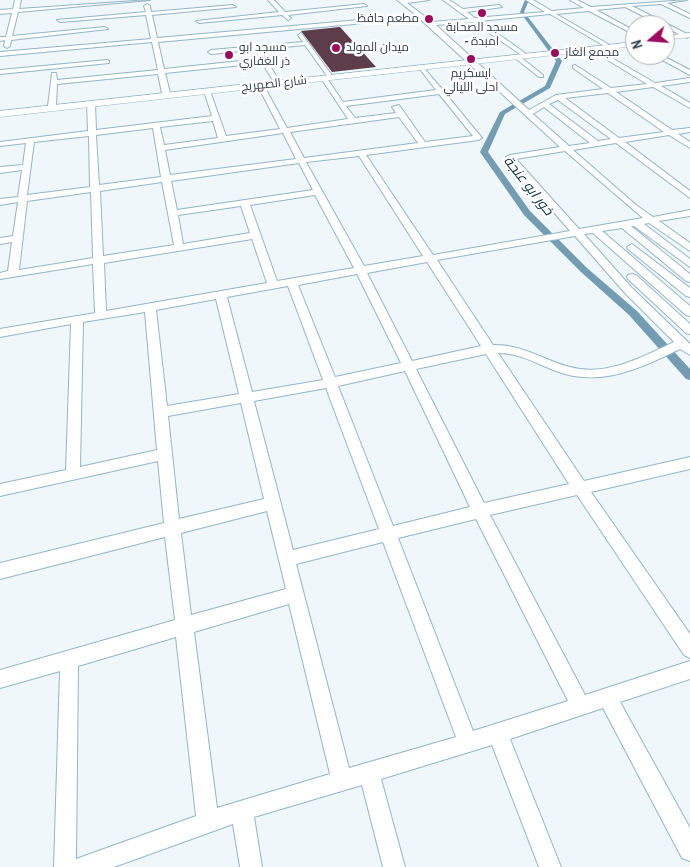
<!DOCTYPE html>
<meta charset="utf-8">
<style>
body{margin:0}
#map{position:relative;width:690px;height:867px;overflow:hidden;background:#f0f7fb;font-family:"Archivo Narrow",sans-serif}
canvas{display:block}
.north{position:absolute;left:625px;top:15px;width:50px;height:50px;box-sizing:border-box;background:#fff;border:1px solid #abb0b3;border-radius:50%;rotate:252deg;font-size:14px;font-weight:700;line-height:20px;text-align:center;color:#2c3a42}
.north::after{content:'';display:block;margin:auto;width:18px;height:22px;background:#9a0d5e;clip-path:polygon(50% 0,100% 100%,50% 72%,0 100%)}
</style>
<div id="map">
<canvas width="690" height="867"></canvas>
<div class="north">N</div>
</div>
<script>
const g = document.querySelector('canvas').getContext('2d');
g.lineJoin = 'round';
function paint(path, color) { g.fillStyle = color; g.fill(path, 'evenodd'); }
function stroke(path, color, width, dash) { g.strokeStyle = color; g.lineWidth = width; g.lineCap = dash ? 'butt' : 'round'; g.setLineDash(dash || []); g.stroke(path); }
function drawText(font, color, halo, rows, align = 'center') {
  g.font = font + ' "Archivo Narrow",Cairo,sans-serif'; g.lineWidth = 5; g.setLineDash([]); g.textBaseline = 'middle'; g.strokeStyle = halo; g.fillStyle = color; for (const [text, x, y, turn = 0] of rows) {
    g.save(); g.translate(x, y); g.rotate((+turn || 0) * Math.PI / 180); g.textAlign = isNaN(turn) ? turn : align; if (halo) g.strokeText(text, 0, 0); g.fillText(text, 0, 0); g.restore();
  }
}
paint(new Path2D(`
 M525 0H529L524 12 562 61 550 88 505 114 488 152 530 211 587 268 637 311 690 369V380L686 379 629 315 581 272 524 215 480 152 500 112 545 86 556 61 520 12Z`), '#749db3');
paint(new Path2D(`
 M340 27 376 67 332 72 301 31Z`), '#5c3d49');
const minor = new Path2D(`
 M15 0H21L19 9 150 0 18 12 12 36 105 27 108 29 11 40 10 46 7 48 4 46 5 40 0 41V37H6L12 13 0 14V10L13 9Z
 M268 0H274L285 12 364 4 367 6 288 15 291 18 288 20 282 15 199 23 196 21 279 12Z
 M397 0H429L407 3 432 22 469 19 443 0H449L463 9 499 5 502 7 467 12 475 18 545 12 526 0H533L552 11 584 8 570 0H577L591 7 687 0 667 3 690 14V18L661 4 632 6 689 35 687 38 665 27V25H661L625 7 596 10 635 31V35L589 11 556 14 608 44 606 47 550 14 480 21 525 53V55L523 56 473 22 436 25 529 110 556 95 603 89 573 68V66L575 65 611 88 647 84 591 50 593 47 655 83 690 78V82L661 86 690 103V108L653 87 616 92 672 130 690 128V132L678 134 690 142V148L669 135 625 142 690 191V198L616 143 573 150 636 205 653 217 690 210V216L659 221 690 243V251L649 223 644 224 690 259V267L634 226H631L690 274V282L686 281 622 228 602 231 690 306V316L686 315 593 233 584 234 632 288 690 344V355L680 349C641 368 600 388 556 371 537 364 520 353 498 353L584 481 690 457V469L591 492 690 634V658L684 655 577 495 490 515 585 695 690 661V679L620 702 690 828V861L682 858 603 708 510 739 561 867H539L492 745 381 779 405 867H383L362 785 254 817 262 867H240L233 824 114 867H54L60 671 0 688V670L175 620 165 537 0 579V563L164 523 158 461 0 496V484L66 470 71 324 0 337V329L95 313 93 264 0 279V273L8 271 12 242 0 244V238L13 236 18 202 0 205V199L18 197 22 170 0 173V167L23 165 26 143 0 146V142L88 131 87 104 91 102 95 104 96 130 212 116 204 91 207 89 210 91 226 136 280 129 258 86 261 84 264 86 287 128 348 119 321 78 322 77H326L343 102 436 90 419 68 422 66 442 89 445 90V93L482 138 478 140 366 155 433 255 570 231 506 157 510 155 560 147 419 18 158 42 164 69 260 59 257 54 260 52 263 54 279 81 274 82 262 63 165 73 170 93 166 95 162 93 158 74 57 84 56 106 52 108 48 106 52 73H56L57 80 158 70 152 42 0 56V52L151 39 146 15 60 22 57 20 146 12 144 6 147 4 150 6 151 12 233 5 236 7 152 15 157 38 416 15ZM608 93 664 132 619 138 565 98ZM439 94 473 136 425 142 399 105 392 107 396 113 355 118 346 106ZM558 100 611 139 598 141 549 104ZM544 107 590 143 569 146 533 114ZM399 117 418 143 304 158 290 132ZM213 121 218 138 164 145 160 127ZM153 128 161 177 99 185 96 135ZM283 133 296 159 170 175 165 150ZM89 136 90 187 27 195 34 142ZM565 151 643 218 579 229 516 159ZM359 156 423 256 364 266 306 162ZM299 163 313 190 177 210 171 181ZM162 182 174 245 103 256 100 191ZM91 192 93 258 19 270 27 201ZM315 195 354 268 277 281 250 205ZM241 206 250 233 183 244 178 215ZM575 236 624 292 674 342C642 357 606 377 570 367 543 360 522 344 493 345L437 260ZM252 239 267 283 106 311 104 263ZM427 262 481 346 412 361 367 273ZM357 274 401 363 335 377 298 285ZM288 286 323 380 252 392 227 297ZM216 299 239 394 167 406 156 310ZM145 312 157 450 80 467 83 322ZM486 354 569 484 484 503 416 369ZM405 371 470 507 393 526 338 386ZM326 388 379 529 293 550 254 401ZM241 403 264 499 179 519 168 416ZM267 511 286 589 191 615 181 533ZM476 519 568 701 473 731 398 538ZM383 542 456 737 349 768 296 564ZM289 604 330 774 217 808 194 632ZM176 637 196 816 76 859 78 666Z
 M301 33 331 74V76H327L305 45 211 54 208 52 211 50 303 42 298 35Z
 M653 55H661L690 70V75Z
 M515 56H519L543 75V77H539L515 58Z
 M107 60 109 61V63L0 74V70Z
 M632 244 690 288V297L686 296 628 249 627 247Z
 M632 274 636 275 690 324V334L686 333 628 279 627 277 628 275Z`);
const major = new Path2D(`
 M690 33V37L665 40V36Z
 M635 42V46L0 117V111Z`);
stroke(minor, '#92b5c7', 2);
stroke(major, '#92b5c7', 1);
paint(minor, '#fff');
paint(major, '#fff');
for (const [x, y, r, color] of [
 [482,13,5,"#9a0d5e"],
 [429,19,5,"#9a0d5e"],
 [336,48,5,"#9a0d5e"],
 [555,53,5,"#9a0d5e"],
 [229,55,5,"#9a0d5e"],
 [471,59,5,"#9a0d5e"]
]) { const dot = new Path2D(); dot.arc(x, y, r, 0, 2 * Math.PI); g.fillStyle = color; g.fill(dot); stroke(dot, '#fff', 2); }
drawText('12px', '#2c3a42', '#fff', [
 ["مطعم حافظ",419,19,"right"],
 ["مسجد الصحابة",482,28,"center"],
 ["- امبدة",482,42,"center"],
 ["مسجد ابو",239,48],
 ["ذر الغفاري",239,62],
 ["ميدان المولد",346,48],
 ["مجمع الغاز",565,53],
 ["ايسكريم",471,74,"center"],
 ["احلى الليالي",471,88,"center"]
], 'left');
drawText('12px', '#2c3a42', '#fff', [
 ["شارع الصهريج",274,84,-6]
]);
drawText('italic 14px', '#0b3142', '#fff', [
 ["خور ابو عنجة",528,186,52]
]);
</script>
